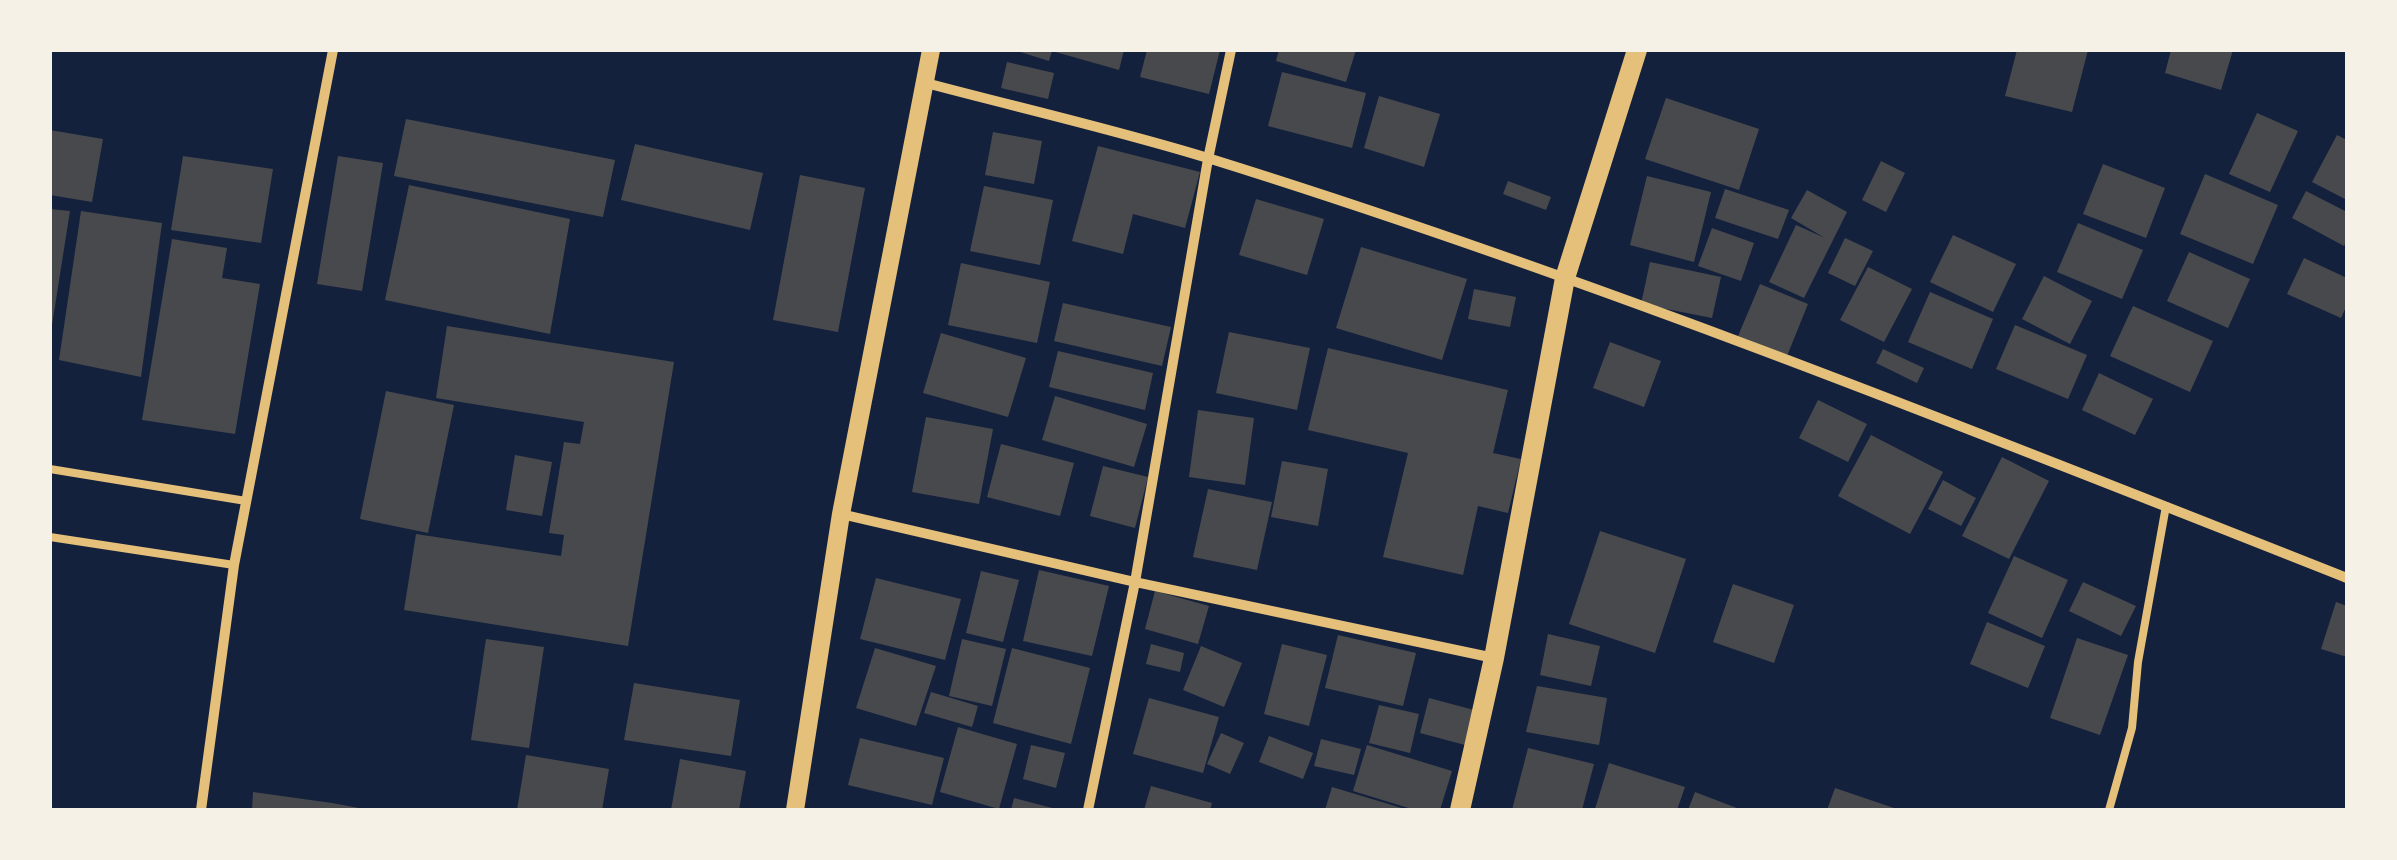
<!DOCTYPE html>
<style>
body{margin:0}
#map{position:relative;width:2397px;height:860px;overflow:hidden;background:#14213d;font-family:Commissioner,sans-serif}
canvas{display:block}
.frame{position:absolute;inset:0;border:52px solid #f6f1e7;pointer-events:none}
</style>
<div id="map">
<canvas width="2397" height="860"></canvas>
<div class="frame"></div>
</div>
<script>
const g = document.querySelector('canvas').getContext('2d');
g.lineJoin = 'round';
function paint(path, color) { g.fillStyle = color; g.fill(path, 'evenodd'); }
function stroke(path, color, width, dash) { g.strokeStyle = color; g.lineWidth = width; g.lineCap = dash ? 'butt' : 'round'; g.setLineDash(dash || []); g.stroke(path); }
paint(new Path2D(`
 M1014 50H1124L1119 70 1052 51 1049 61Z
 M1147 50H1220L1209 94 1140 77Z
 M1279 50H1356L1346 82 1276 61Z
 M2017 50H2088L2072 112 2005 96Z
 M2171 50H2233L2221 90 2165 73Z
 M1007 62 1054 73 1048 99 1001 88Z
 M1282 72 1366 93 1352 148 1268 126Z
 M1379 96 1440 114 1424 167 1364 148Z
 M1666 98 1759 129 1739 190 1645 159Z
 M2257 113 2298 131 2270 192 2229 174Z
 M406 119 615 160 603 217 394 176Z
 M50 130 103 139 92 202 50 195Z
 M993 132 1042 141 1034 184 985 175Z
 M2337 135 2347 140V200L2312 182Z
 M635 144 763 173 750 230 621 200Z
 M1098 146 1200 172 1185 228 1133 214 1123 254 1072 241Z
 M183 156 273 169 261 243 171 230Z
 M338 156 383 163 362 291 317 284Z
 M1881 161 1905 173 1886 212 1862 200Z
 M2103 164 2165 188 2146 238 2083 214Z
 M2205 174 2278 205 2253 264 2180 234Z
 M800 175 865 188 838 332 773 320Z
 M1647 176 1711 192 1694 262 1630 245Z
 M1508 181 1551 197 1546 210 1503 194Z
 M409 185 570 219 550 334 385 300Z
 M984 186 1053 200 1040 265 970 251Z
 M1725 189 1789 210 1778 239 1715 218Z
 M1807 190 1847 212 1804 298 1769 282 1796 225 1825 238 1791 218Z
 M2306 191 2347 212V240L2344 246 2292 218Z
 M1256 199 1324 219 1307 275 1239 255Z
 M50 209 70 211 52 325H50Z
 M81 211 162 223 141 377 59 360Z
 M2078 223 2143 250 2122 299 2057 272Z
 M1712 228 1754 243 1741 281 1698 266Z
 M1953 235 2016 264 1993 312 1930 282Z
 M1845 238 1873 251 1855 286 1828 273Z
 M172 239 227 248 222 278 260 284 235 434 142 420Z
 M1361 247 1467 279 1442 360 1336 328Z
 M2189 252 2250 279 2228 328 2167 301Z
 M2304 258 2347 278V305L2341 318 2287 294Z
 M1650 262 1721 277 1712 318 1641 304Z
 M961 263 1050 282 1037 343 948 325Z
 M1868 267 1912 289 1884 342 1840 320Z
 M2044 276 2092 301 2070 344 2022 319Z
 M1760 284 1808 304 1787 356 1738 336Z
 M1474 289 1516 297 1510 327 1468 319Z
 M1930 292 1993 319 1972 369 1908 342Z
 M1063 303 1171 327 1162 366 1054 341Z
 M2133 306 2213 341 2190 392 2110 356Z
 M2015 325 2087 355 2068 399 1996 369Z
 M447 326 674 362 628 646 404 610 416 534 561 556 564 535 549 533 564 442 580 444 584 422 436 398Z
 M1229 332 1310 348 1297 410 1216 393Z
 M941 333 1026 358 1008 417 923 393Z
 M1610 342 1661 361 1644 407 1593 388Z
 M1328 348 1508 390 1493 453 1521 459 1508 513 1478 506 1463 575 1383 557 1408 453 1308 430Z
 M1883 349 1924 368 1917 383 1876 363Z
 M1058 351 1153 373 1145 410 1049 387Z
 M2099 373 2153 399 2135 435 2082 410Z
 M386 391 454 405 428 533 360 519Z
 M1055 396 1147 424 1134 467 1042 440Z
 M1818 400 1867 424 1848 462 1799 438Z
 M1198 410 1254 418 1245 485 1189 477Z
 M926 417 993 429 979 504 912 492Z
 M1871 435 1943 472 1910 534 1838 496Z
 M1001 444 1074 463 1060 516 987 497Z
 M515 455 552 462 542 516 506 510Z
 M2002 457 2049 481 2009 559 1962 536Z
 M1282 461 1328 469 1318 526 1271 517Z
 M1103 466 1148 477 1135 528 1090 516Z
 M1943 480 1976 498 1961 526 1928 509Z
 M1208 489 1272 502 1257 570 1193 557Z
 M1600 531 1686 559 1655 653 1569 624Z
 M2014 556 2068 580 2042 638 1988 613Z
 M1039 570 1109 586 1092 656 1023 641Z
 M981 571 1019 580 1003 642 966 633Z
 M876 578 961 599 945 660 860 639Z
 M2083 582 2136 606 2121 636 2069 611Z
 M1733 584 1794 605 1774 663 1713 642Z
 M1155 591 1209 606 1198 644 1145 629Z
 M2336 602 2347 606V657L2321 649Z
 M1987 622 2045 646 2028 688 1970 664Z
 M1548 634 1600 646 1591 686 1540 675Z
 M1338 635 1416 653 1403 706 1325 688Z
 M2077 638 2128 655 2100 735 2050 718Z
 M486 639 544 647 529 748 471 740Z
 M962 639 1006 649 992 706 949 696Z
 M1151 644 1184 653 1180 672 1146 664Z
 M1282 644 1327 655 1309 726 1264 714Z
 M1201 646 1242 663 1224 707 1183 690Z
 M875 648 936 666 916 726 856 708Z
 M1012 648 1090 668 1071 744 993 723Z
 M634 683 740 700 731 756 624 740Z
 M1537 686 1607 698 1599 745 1526 732Z
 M931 692 978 706 972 727 924 713Z
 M1149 698 1219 717 1203 773 1133 754Z
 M1429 698 1474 710 1465 745 1420 733Z
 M1379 705 1419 714 1410 753 1369 743Z
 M958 727 1017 744 999 809 940 792Z
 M1221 733 1244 743 1230 774 1207 764Z
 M1269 736 1313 753 1303 779 1259 762Z
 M860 738 944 758 932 805 848 785Z
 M1321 739 1361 749 1354 775 1314 766Z
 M1031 745 1065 753 1056 788 1023 779Z
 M1367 745 1452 771 1440 810H1415L1353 791Z
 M1528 748 1594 764 1582 810H1512Z
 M526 755 609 769 602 810H517Z
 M680 759 746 771 739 810H671Z
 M1609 763 1685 787 1677 810 1595 809Z
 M1151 786 1212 803 1210 810H1144Z
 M1332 787 1405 809V810H1325Z
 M1835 788 1897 809V810H1827Z
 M253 792 332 803 359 808V810H252Z
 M1695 792 1742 810H1688Z
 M1014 798 1056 809V810H1011Z`), '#48494c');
stroke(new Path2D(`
 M50 469 246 501
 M50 537 234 565
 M2109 810 2132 728 2138 662 2166 506`), '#e5c07b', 8);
stroke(new Path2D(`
 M926 83C1020 108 1117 130 1211 159 1596 279 1972 430 2347 578
 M841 514 1135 582 1494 658
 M201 810 234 565 333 50
 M1088 810 1135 582 1208 159 1231 50`), '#e5c07b', 10);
stroke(new Path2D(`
 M795 810 841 514 931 50`), '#e5c07b', 18);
stroke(new Path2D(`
 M1460 810 1494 658 1565 278 1637 50`), '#e5c07b', 20);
</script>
